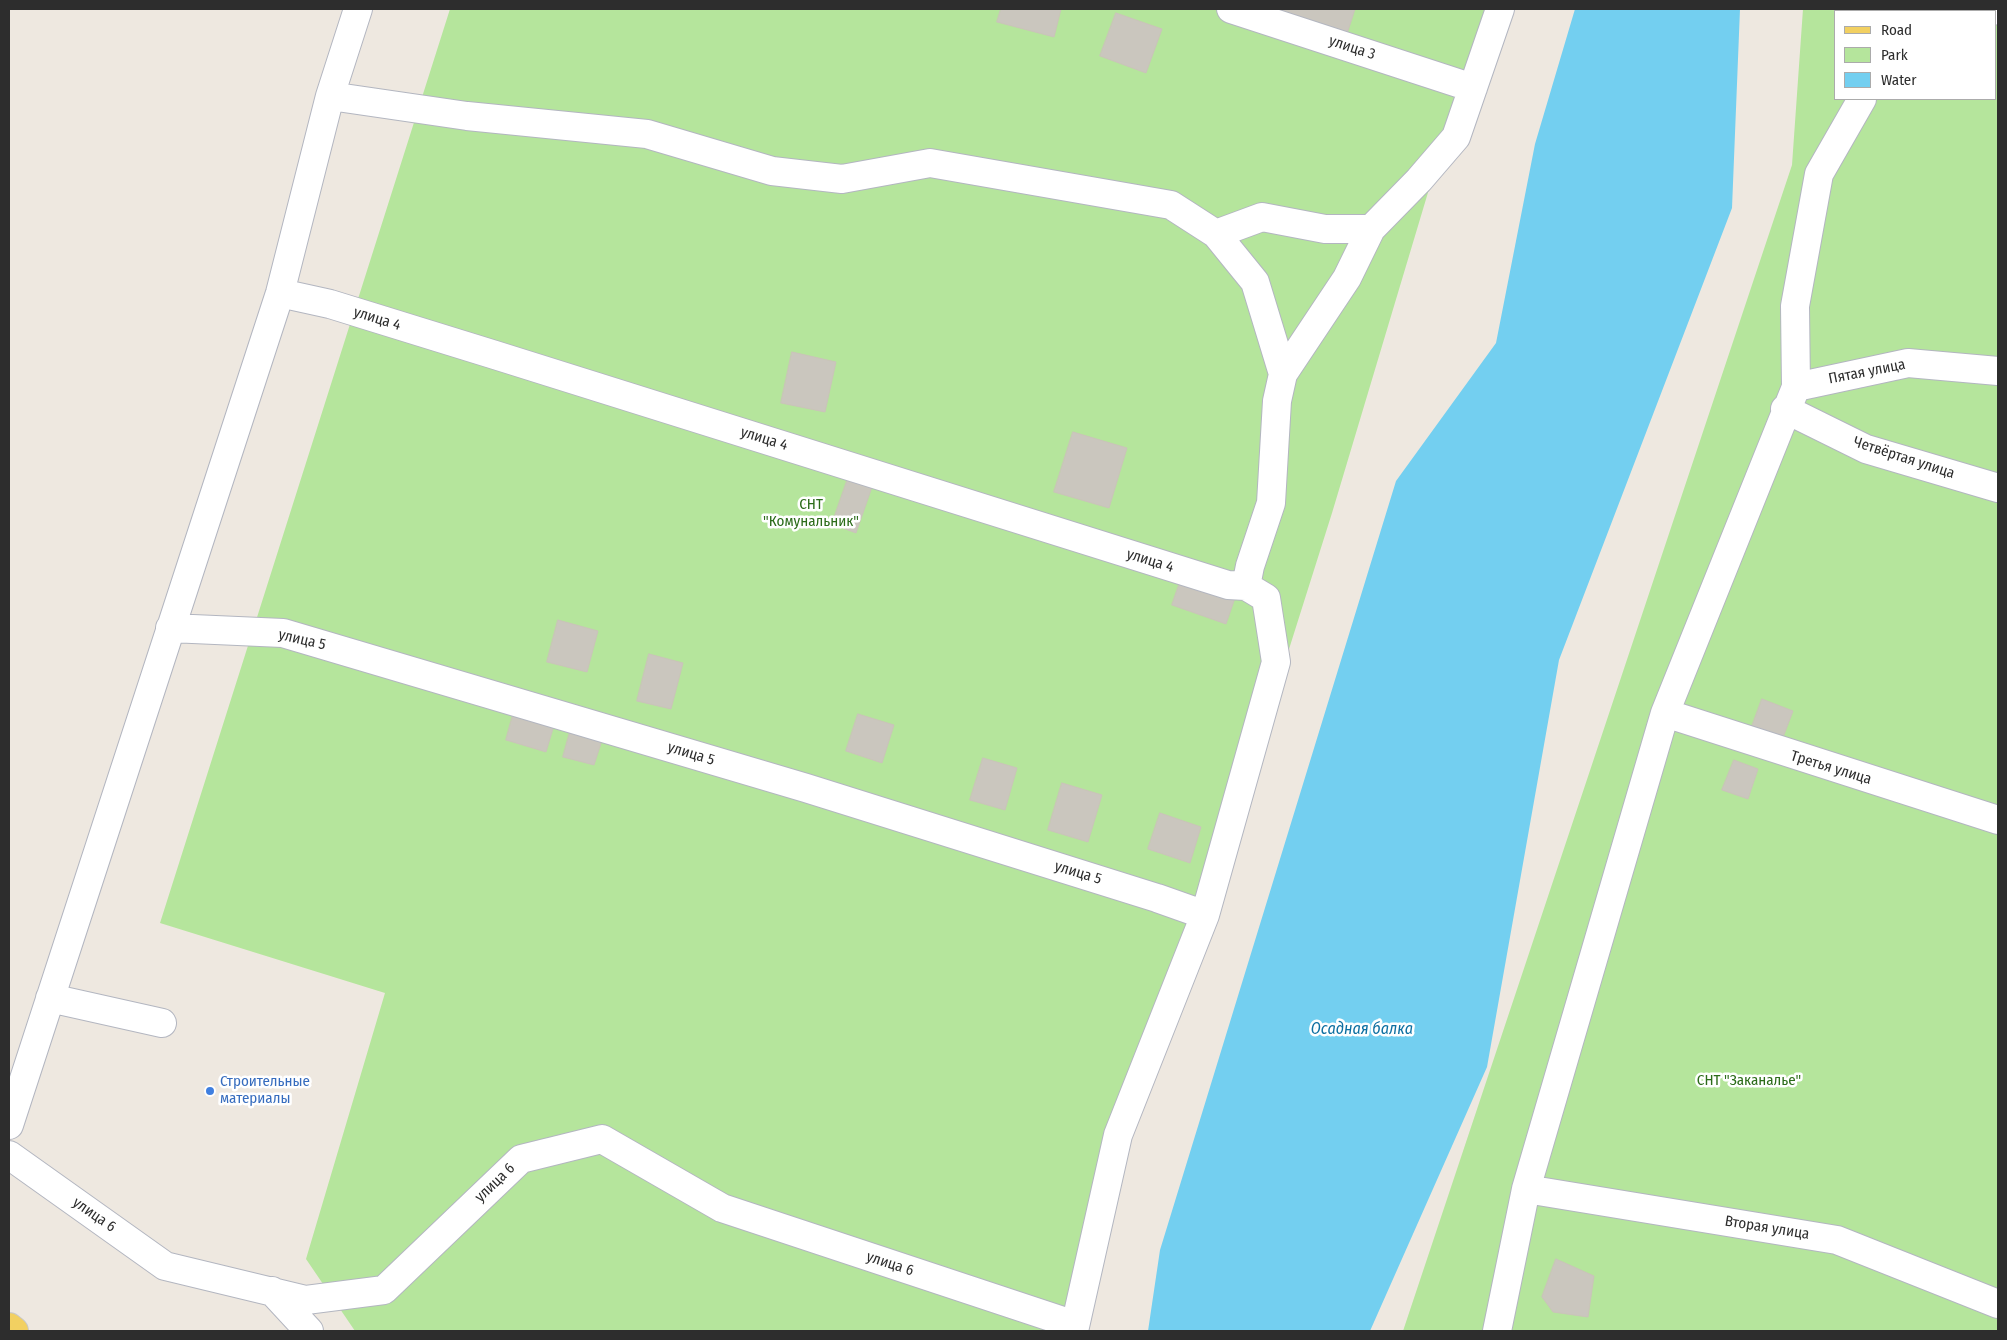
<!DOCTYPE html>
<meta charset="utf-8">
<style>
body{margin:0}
#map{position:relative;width:2007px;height:1340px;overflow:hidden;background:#eee8e0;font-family:"Fira Sans Condensed",sans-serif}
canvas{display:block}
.frame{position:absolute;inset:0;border:10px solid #2d2d2d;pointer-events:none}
.legend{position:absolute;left:1834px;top:10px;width:162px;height:90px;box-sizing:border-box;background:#fff;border:1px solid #ababab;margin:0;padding:6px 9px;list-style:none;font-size:15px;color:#2d2d2d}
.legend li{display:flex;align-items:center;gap:10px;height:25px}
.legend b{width:25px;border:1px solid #ababab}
</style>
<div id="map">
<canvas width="2007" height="1340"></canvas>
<div class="frame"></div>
<ul class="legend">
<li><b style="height:6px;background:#f2d061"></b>Road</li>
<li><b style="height:14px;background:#b5e59c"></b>Park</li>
<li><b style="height:14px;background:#73cff0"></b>Water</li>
</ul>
</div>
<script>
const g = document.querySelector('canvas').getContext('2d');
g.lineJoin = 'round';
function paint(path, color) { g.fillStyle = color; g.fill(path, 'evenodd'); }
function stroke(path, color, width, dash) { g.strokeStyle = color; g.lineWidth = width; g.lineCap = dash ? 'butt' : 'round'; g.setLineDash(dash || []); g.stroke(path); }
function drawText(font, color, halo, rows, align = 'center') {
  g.font = font + ' "Fira Sans Condensed",sans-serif'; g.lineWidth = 5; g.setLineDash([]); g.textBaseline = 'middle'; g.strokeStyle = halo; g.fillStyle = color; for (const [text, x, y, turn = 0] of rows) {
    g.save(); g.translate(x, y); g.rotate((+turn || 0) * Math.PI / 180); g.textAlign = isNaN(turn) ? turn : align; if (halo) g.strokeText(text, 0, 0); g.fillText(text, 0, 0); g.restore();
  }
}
paint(new Path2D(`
 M450 9H1485L1459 89 1332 513 1205 915 1060 1331H355L306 1259 385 993 160 923Z
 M1803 9H1998V1331H1403L1792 165ZM1836 11H1996V99H1836Z`), '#b5e59c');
paint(new Path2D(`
 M1575 9H1740L1732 208 1559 660 1487 1067 1370 1331H1148L1160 1250 1396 481 1496 343 1535 144Z`), '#73cff0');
const building = new Path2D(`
 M1001 9H1061L1054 37 997 22Z
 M1278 9H1355L1346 37 1276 14Z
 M1116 13 1162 29 1146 73 1100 56Z
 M792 352 836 362 825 412 781 403Z
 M1073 432 1127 448 1109 508 1054 492Z
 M848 478 872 487 856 533 832 524Z
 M1181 579 1235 598 1226 624 1172 605Z
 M558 620 598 631 587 672 547 662Z
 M649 654 683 663 671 709 637 701Z
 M1762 699 1793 711 1782 740 1751 729Z
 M514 711 555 722 546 752 506 740Z
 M858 714 894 725 882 763 846 751Z
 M571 728 603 737 594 765 563 757Z
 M983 758 1017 768 1005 810 970 800Z
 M1734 760 1758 769 1748 799 1722 790Z
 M1062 783 1102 795 1088 842 1048 830Z
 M1160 813 1201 827 1190 863 1148 849Z
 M1556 1259 1594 1276 1588 1317 1553 1312 1542 1297Z`);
paint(building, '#cac6be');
stroke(building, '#cac4b9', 1);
const minor = new Path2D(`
 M1231 9 1473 88
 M1992 11 1998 10
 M330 96 467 116 647 134 772 171 842 179 930 163 1171 205 1216 234
 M280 293 330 304 495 355 1228 585 1246 586
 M1283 374 1255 282 1216 234 1262 217 1325 229H1371
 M1796 387 1908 363 1998 371
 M1785 409 1866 449 1998 488
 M170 628 283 633 806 788 1157 898 1205 915
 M1665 713 1998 820
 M50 998 162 1023
 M9 1125 280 293 330 96 358 9
 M9 1155 165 1266 306 1300 384 1290 521 1159 602 1139 722 1208 1075 1325
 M1526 1189 1837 1240 1998 1304
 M272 1291 309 1331
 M1074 1331 1118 1135 1205 915 1276 662 1266 598 1246 586 1250 566 1271 503 1277 401 1283 374 1347 278 1371 229 1419 180 1456 137 1500 9
 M1497 1331 1526 1189 1665 713 1796 387 1795 306 1819 174 1862 99`);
const major = new Path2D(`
 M9 1327 14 1331`);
stroke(minor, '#b3b6c0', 30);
stroke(major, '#c8c8c8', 30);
stroke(minor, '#fff', 28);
stroke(major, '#f2d061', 28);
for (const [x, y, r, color] of [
 [210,1091,5,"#3f7fe0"]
]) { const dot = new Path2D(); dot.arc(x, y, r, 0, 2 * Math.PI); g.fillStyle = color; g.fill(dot); stroke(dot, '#fff', 2); }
drawText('15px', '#2d2d2d', '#fff', [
 ["улица 3",1352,48,18],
 ["улица 4",377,319,17],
 ["Пятая улица",1867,372,-11],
 ["улица 4",764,439,17],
 ["Четвёртая улица",1904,458,18],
 ["улица 4",1150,561,17],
 ["улица 5",302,640,13],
 ["улица 5",691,754,17],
 ["Третья улица",1831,768,17],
 ["улица 5",1078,873,17],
 ["улица 6",495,1183,-44],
 ["улица 6",94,1215,35],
 ["Вторая улица",1767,1228,9],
 ["улица 6",890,1264,18]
]);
drawText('15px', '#2c6c1a', '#fff', [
 ["СНТ",811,505],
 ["\"Комунальник\"",811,522],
 ["СНТ \"Заканалье\"",1749,1081]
]);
drawText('15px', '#366cbe', '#fff', [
 ["Строительные",220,1082],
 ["материалы",220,1099]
], 'left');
drawText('italic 16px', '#0d6fa1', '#fff', [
 ["Осадная балка",1362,1030]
]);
</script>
